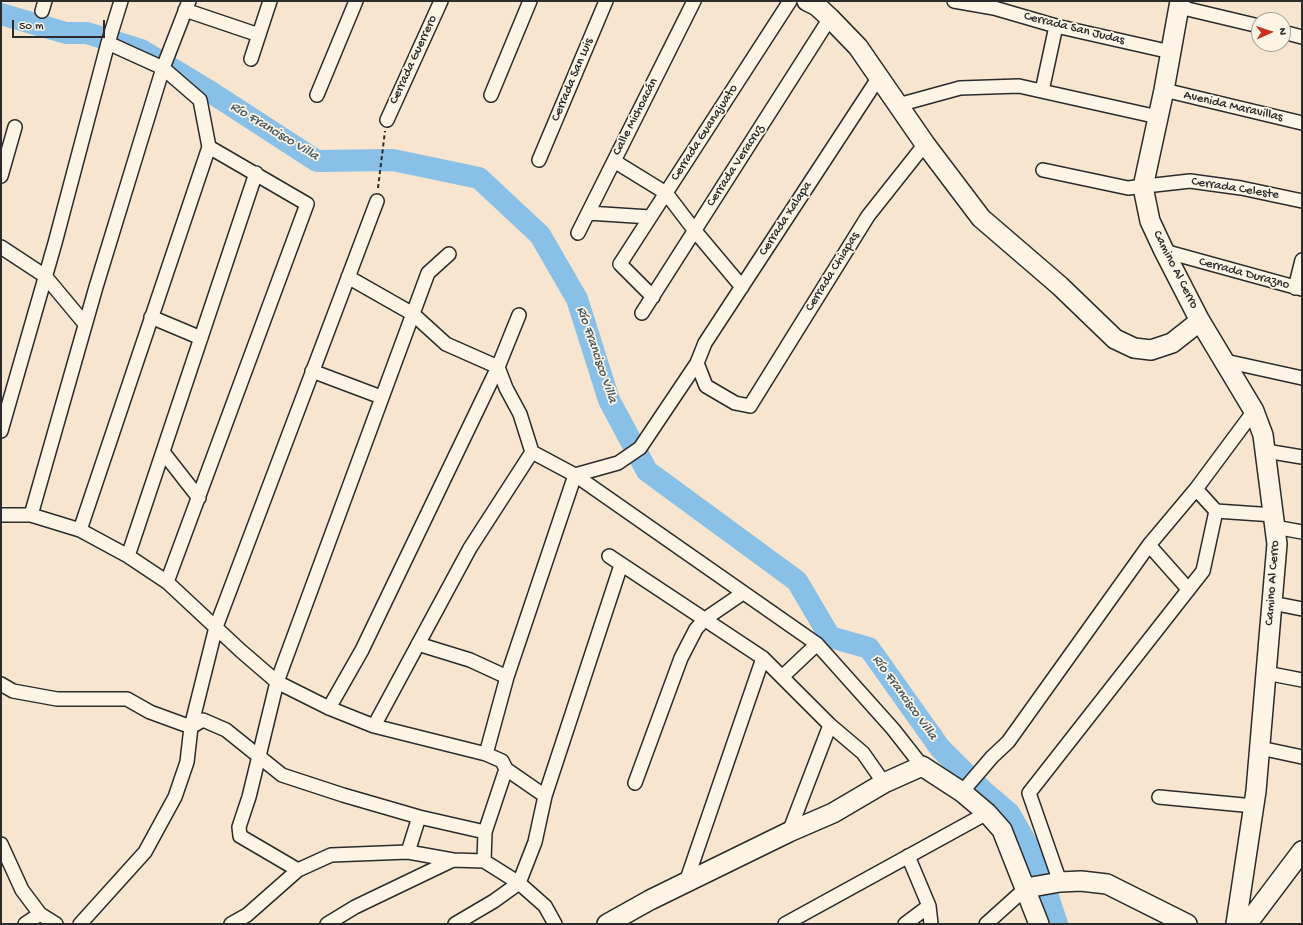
<!DOCTYPE html>
<meta charset="utf-8">
<style>
body{margin:0}
#map{position:relative;width:1303px;height:925px;overflow:hidden;background:#f7e5cf;font-family:"Gochi Hand",sans-serif}
canvas{display:block}
.frame{position:absolute;inset:0;border:2px solid #2b2b2b;pointer-events:none}
.north{position:absolute;left:1251px;top:12px;width:40px;height:40px;box-sizing:border-box;background:#fcf5e5;border:1px solid #a8a49b;border-radius:50%;rotate:87deg;font-size:11px;font-weight:700;line-height:16px;text-align:center;color:#2b2b2b}
.north::after{content:'';display:block;margin:auto;width:14px;height:18px;background:#c8321e;clip-path:polygon(50% 0,100% 100%,50% 72%,0 100%)}
.scale{position:absolute;left:12px;top:20px;width:93px;height:18px;box-sizing:border-box;border:2px solid #2b2b2b;border-top:0;padding-left:5px;font-size:12px;line-height:14px;white-space:nowrap;color:#2b2b2b;-webkit-text-stroke:3px #fcf5e5;paint-order:stroke}
</style>
<div id="map">
<canvas width="1303" height="925"></canvas>
<div class="frame"></div>
<div class="north">N</div>
<div class="scale">50 m</div>
</div>
<script>
const g = document.querySelector('canvas').getContext('2d');
g.lineJoin = 'round';
function stroke(path, color, width, dash) { g.strokeStyle = color; g.lineWidth = width; g.lineCap = dash ? 'butt' : 'round'; g.setLineDash(dash || []); g.stroke(path); }
function drawText(font, color, halo, rows, align = 'center') {
  g.font = font + ' "Gochi Hand",sans-serif'; g.lineWidth = 3.5; g.setLineDash([]); g.textBaseline = 'middle'; g.strokeStyle = halo; g.fillStyle = color; for (const [text, x, y, turn = 0] of rows) {
    g.save(); g.translate(x, y); g.rotate((+turn || 0) * Math.PI / 180); g.textAlign = isNaN(turn) ? turn : align; if (halo) g.strokeText(text, 0, 0); g.fillText(text, 0, 0); g.restore();
  }
}
stroke(new Path2D(`
 M1 14 66 33H87L141 50 209 91 317 161 393 160 479 178 540 235 577 299 609 400 647 471 797 581 830 637 869 648 940 748 982 790 1009 813 1035 858 1057 924`), '#88c0e7', 22);
const street = new Path2D(`
 M954 1 994 8 1056 26 1171 52
 M1179 7 1259 26
 M185 10 259 35
 M42 11 45 1
 M1283 32 1302 37
 M108 43 163 68 200 100 209 147 307 204 167 582
 M251 59 270 1
 M1164 90 1302 123
 M1042 91 1056 26
 M317 95 356 1
 M491 95 530 1
 M898 105 960 88 1019 86 1158 117
 M387 120 441 1
 M539 160 606 1
 M614 161 666 193 695 231 742 287
 M1043 170 1128 188 1190 181 1241 188 1302 201
 M1 176 15 127
 M588 213 650 217
 M578 233 694 1
 M1 247 45 276 85 324
 M1164 251 1302 289
 M348 277 413 314 446 344 498 367 506 388 520 414 532 452 575 475 817 644 893 729 922 766
 M1295 288 1302 260
 M653 297 620 264 790 1
 M642 313 830 18
 M151 317 201 338
 M1225 361 1302 378
 M697 363 706 386 735 403 750 406 868 216 925 144
 M312 371 381 397
 M1 431 55 243 108 43 121 1
 M1266 451 1302 457
 M163 452 199 498
 M1216 511 1274 515
 M1 515H31L80 530 128 556 167 582 241 651 277 682 329 708 374 726 486 754 502 761 506 769 545 796
 M31 515 96 287 163 68 189 1
 M1275 527 1302 532
 M80 530 209 147
 M1149 545 1188 589
 M128 556 256 173
 M609 556 763 658 830 725 863 753 884 783
 M1272 603 1302 609
 M418 644 470 660 507 677
 M1266 673 1302 680
 M782 677 817 644
 M1 684 13 691 57 699H127L150 712 191 727 203 720 226 730 282 775 343 795 419 817 485 832
 M329 708 362 650 498 367 519 315
 M374 726 470 548 532 452
 M1260 748 1302 757
 M486 754 507 677 575 475 618 463 640 448 697 363 705 343 879 77
 M635 783 681 658 696 629 705 619 743 593
 M962 792 992 757 1008 742 1149 545 1196 489 1254 411
 M1159 797 1254 806
 M789 832 830 725
 M1 844 22 890 40 914 56 924
 M408 852 419 817
 M908 856 929 906 931 924
 M484 861 485 832 506 769
 M298 870 240 836 239 827 249 797 277 682 428 273 449 254
 M686 882 763 658
 M1060 882 1029 793 1203 571 1216 511 1196 489
 M25 924 40 914
 M80 924 145 852 175 797 187 762 191 727 216 627 377 201
 M231 924 247 915 298 870 331 855 408 852 453 860 484 861 519 883 545 906 555 924
 M327 924 355 907 453 860
 M455 924 494 901 519 883 535 842 545 796 621 565
 M785 924 987 813
 M905 924 929 906
 M986 924 1026 888`);
const secondary = new Path2D(`
 M807 1 817 6 830 18 858 47 925 144 981 218 1060 286 1115 339 1134 348 1151 350 1172 343 1200 321
 M1180 1 1164 90 1143 187 1150 221 1164 251 1200 321 1254 411 1263 435 1277 544 1256 791 1236 924
 M1026 888 1060 882 1081 881 1107 884 1187 924
 M607 924 650 900 789 832 833 813 884 783 922 766 962 792 987 813 1002 830 1039 924
 M1247 924 1302 851`);
stroke(street, '#2b2b2b', 16);
stroke(secondary, '#2b2b2b', 22);
stroke(new Path2D(`
 M378 188 385 131`), '#2b2b2b', 2, [4, 3]);
stroke(street, '#fcf5e5', 13);
stroke(secondary, '#fcf5e5', 19);
drawText('13px', '#2b2b2b', '#fcf5e5', [
 ["Cerrada San Judas",1074,29,14],
 ["Cerrada Guerrero",414,60,-65],
 ["Cerrada San Luis",573,80,-67],
 ["Avenida Maravillas",1233,107,13],
 ["Calle Michoacán",636,117,-63],
 ["Cerrada Guanajuato",705,133,-57],
 ["Cerrada Veracruz",736,166,-57],
 ["Cerrada Celeste",1235,189,9],
 ["Cerrada Xalapa",786,219,-57],
 ["Camino Al Cerro",1175,270,63],
 ["Cerrada Chiapas",833,272,-58],
 ["Cerrada Durazno",1244,274,15],
 ["Camino Al Cerro",1273,583,-86]
]);
drawText('italic 14px', '#475863', '#fcf5e5', [
 ["Río Francisco Villa",274,132,31],
 ["Río Francisco Villa",596,355,71],
 ["Río Francisco Villa",904,698,54]
]);
</script>
